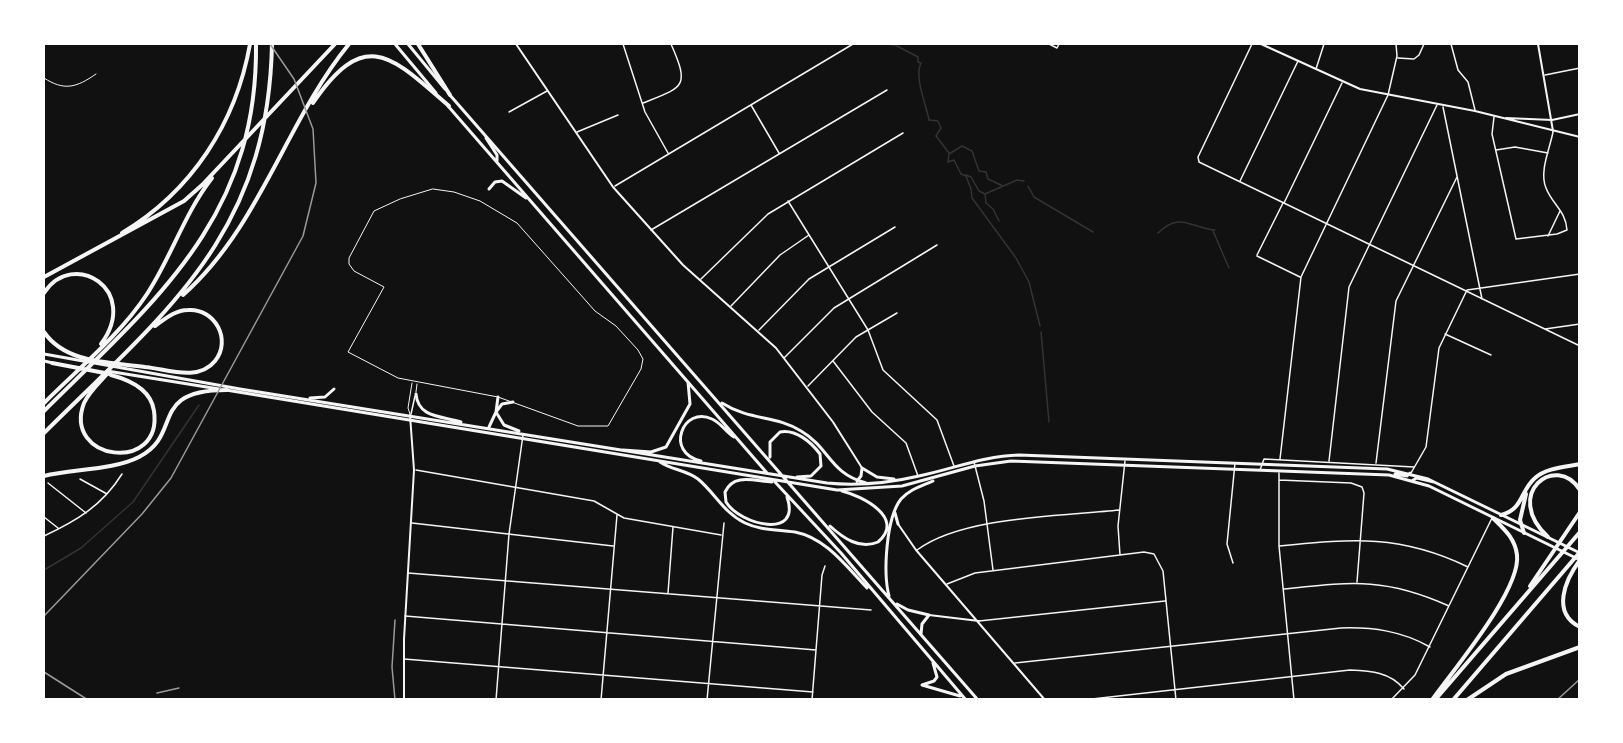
<!DOCTYPE html>
<style>
body{margin:0}
#map{position:relative;width:1623px;height:743px;overflow:hidden;background:#111;font-family:Rubik,sans-serif}
canvas{display:block}
.frame{position:absolute;inset:0;border:45px solid #fff;pointer-events:none}
</style>
<div id="map">
<canvas width="1623" height="743"></canvas>
<div class="frame"></div>
</div>
<script>
const g = document.querySelector('canvas').getContext('2d');
g.lineJoin = 'round';
function stroke(path, color, width, dash) { g.strokeStyle = color; g.lineWidth = width; g.lineCap = dash ? 'butt' : 'round'; g.setLineDash(dash || []); g.stroke(path); }
stroke(new Path2D(`
 M885 44 895 45 918 57V62L921 63C914 77 926 104 929 120L938 121 941 128 936 136 949 153 948 162 954 160 961 174 966 176 971 189 972 198 1016 258 1029 282 1040 326
 M949 154 962 146 972 151 979 171 986 172 988 179 1003 186
 M966 175 971 177 979 191 985 194 986 203 993 209 999 221
 M1028 186 1034 197 1093 232
 M985 194 1017 180 1024 181
 M1213 231 1229 268
 M1158 233C1181 211 1190 228 1215 230
 M1041 332 1049 422
 M44 570 81 548 133 502 199 405`), '#333', 1.5);
stroke(new Path2D(`
 M44 78C64 91 76 88 96 74
 M433 189 454 192 480 201 517 223 595 311 616 326 638 350 643 359 641 369 608 426H578L498 397 398 378 348 352 384 287 354 271 349 264V258L374 211 400 199Z
 M416 392 417 384
 M410 414 408 408 412 383`), '#f5f5f5', 1);
stroke(new Path2D(`
 M1257 255 1283 203`), '#f5f5f5', 1.5);
stroke(new Path2D(`
 M623 44 645 112 668 153
 M1049 44 1057 48 1059 44
 M1252 44 1198 157 1199 162 1580 346
 M1451 44 1458 70 1468 82 1475 110
 M1398 58 1414 59 1419 55 1424 44
 M1316 69 1324 44
 M1545 75 1580 68
 M643 103C684 87 690 87 671 44
 M751 105 779 153
 M1443 107 1482 299
 M509 112 547 91
 M1494 117 1492 134 1516 239 1557 234 1567 230C1566 211 1552 204 1546 188 1539 172 1550 148 1553 132
 M577 132 618 115
 M1496 150 1515 147 1548 153
 M1240 181 1298 61
 M615 186 853 44
 M788 201 868 330 883 370 937 420 954 466
 M1284 203 1342 83
 M651 230 887 90
 M1548 236 1560 211
 M1257 256 1300 277
 M701 279 768 214 903 133
 M731 306 780 255 809 235
 M1545 329 1580 324
 M759 330 809 279 895 227
 M1445 334 1491 355
 M784 358 834 308 937 245
 M833 361 872 412 906 443 918 476
 M808 386 856 337 897 313
 M411 414 415 396
 M1280 459 1301 277 1388 95 1397 56 1396 44
 M1329 461 1349 287 1437 105
 M974 462 984 501 993 570
 M1376 463 1396 301 1457 177
 M416 470 594 501 624 518 721 535
 M1260 470 1264 459 1414 467
 M1279 473V546L1294 700
 M1411 473 1426 447 1439 348 1467 290 1580 274
 M80 479 107 494
 M1279 480 1351 483 1362 487 1364 493 1357 582
 M48 483 86 513
 M44 517 58 528
 M412 523 613 546
 M44 536C76 521 102 506 122 474
 M1280 546C1352 539 1400 534 1468 567
 M917 550C962 516 1063 516 1119 510
 M1120 555 1118 526 1125 461
 M1233 563 1227 544 1235 463
 M408 573 871 610
 M947 584 975 573 1144 552 1154 554 1163 571 1176 700
 M1284 589C1351 582 1385 577 1449 606
 M668 593 673 527
 M405 616 816 650
 M979 621 1165 601
 M404 659 813 692
 M1015 663 1341 628C1373 627 1402 631 1430 647
 M496 700 509 534 523 435
 M601 700 617 515
 M707 700 724 523
 M812 700 822 575 825 566
 M1083 700 1350 670C1371 671 1390 672 1404 689
 M1391 700 1415 675 1492 518`), '#f5f5f5', 1.5);
stroke(new Path2D(`
 M516 44 613 187 683 265 776 348 833 422 862 468
 M1261 44 1360 89 1475 111 1580 137
 M1538 44 1553 131
 M1506 118 1552 120 1580 114
 M898 524 916 550 1045 700
 M929 615 979 621
 M404 700V639L414 470 410 415`), '#f5f5f5', 2);
stroke(new Path2D(`
 M395 44 436 93
 M408 44 445 89
 M449 94 978 700
 M448 106 767 473
 M486 138 497 155V161
 M489 189 495 182 502 181 526 198
 M44 354 240 389 827 483C858 486 889 483 919 476 953 469 983 456 1019 455L1387 469 1428 479 1580 553
 M44 361 53 363
 M107 371 219 389
 M226 390 837 490 902 486 975 466 1011 461 1389 475 1429 486 1580 560
 M416 394C418 418 442 416 461 422
 M310 398 325 397 334 389
 M513 402 502 404 496 412 504 425 519 431
 M722 403C750 421 776 415 801 431 830 448 829 473 866 483
 M489 427 496 412 498 397
 M623 450 651 452 666 447 690 404 688 382
 M770 457V442L780 432C796 429 811 442 820 454L821 466 811 476 797 477
 M701 461C664 453 683 405 712 419 721 423 726 432 734 437
 M660 462C672 470 686 470 698 479 715 493 724 513 745 523 762 531 777 529 795 532 826 538 846 566 867 588
 M1395 474 1407 476 1410 473
 M1413 480 1417 478 1434 482
 M857 481 861 476 862 468 877 477 894 479
 M772 482C754 481 734 473 725 492L726 502C740 525 802 540 787 497
 M775 482 841 553 966 700
 M895 513 898 524
 M830 526C843 538 860 550 878 542 906 518 862 496 842 491
 M889 596C883 573 886 518 901 499 910 489 922 486 933 481
 M897 604 908 610 929 615
 M921 634 922 624 929 615
 M922 685 960 696
 M922 685 934 681 937 677 933 663`), '#f5f5f5', 3);
stroke(new Path2D(`
 M418 44 450 95
 M313 103C366 25 393 58 449 106
 M122 233C192 191 236 123 250 44
 M44 277 184 201 202 185 335 44
 M44 293C73 248 141 290 101 344
 M183 295C260 227 286 121 349 44
 M44 332C66 364 111 362 145 367 167 369 198 382 215 361 232 340 215 308 188 310 175 310 165 319 155 326
 M52 363 110 374 111 375C130 380 151 389 154 411 163 474 62 461 84 403 89 392 99 383 107 374
 M44 403C79 368 120 335 147 294 172 256 184 214 212 178
 M44 411C156 300 258 217 256 44
 M44 433C168 310 268 234 272 44
 M44 476C72 469 114 470 139 457 184 434 147 390 227 390
 M1501 515C1523 510 1520 491 1535 478 1546 468 1565 467 1580 464
 M1524 533 1520 520 1526 494
 M1548 537C1502 494 1556 452 1580 490
 M1580 560C1565 580 1551 613 1580 627
 M1530 586 1580 512
 M1432 700C1454 669 1521 590 1517 555 1515 538 1504 529 1493 518
 M1435 700 1580 532
 M1453 700 1580 552
 M1467 700 1506 674 1580 647`), '#f5f5f5', 4);
stroke(new Path2D(`
 M44 616 142 514 171 478 303 236 316 183 313 129 294 79 270 44
 M44 672 88 700
 M157 693 179 688
 M395 700 392 667 395 620
 M1557 700 1580 679`), '#9a9a9a', 1.5);
</script>
